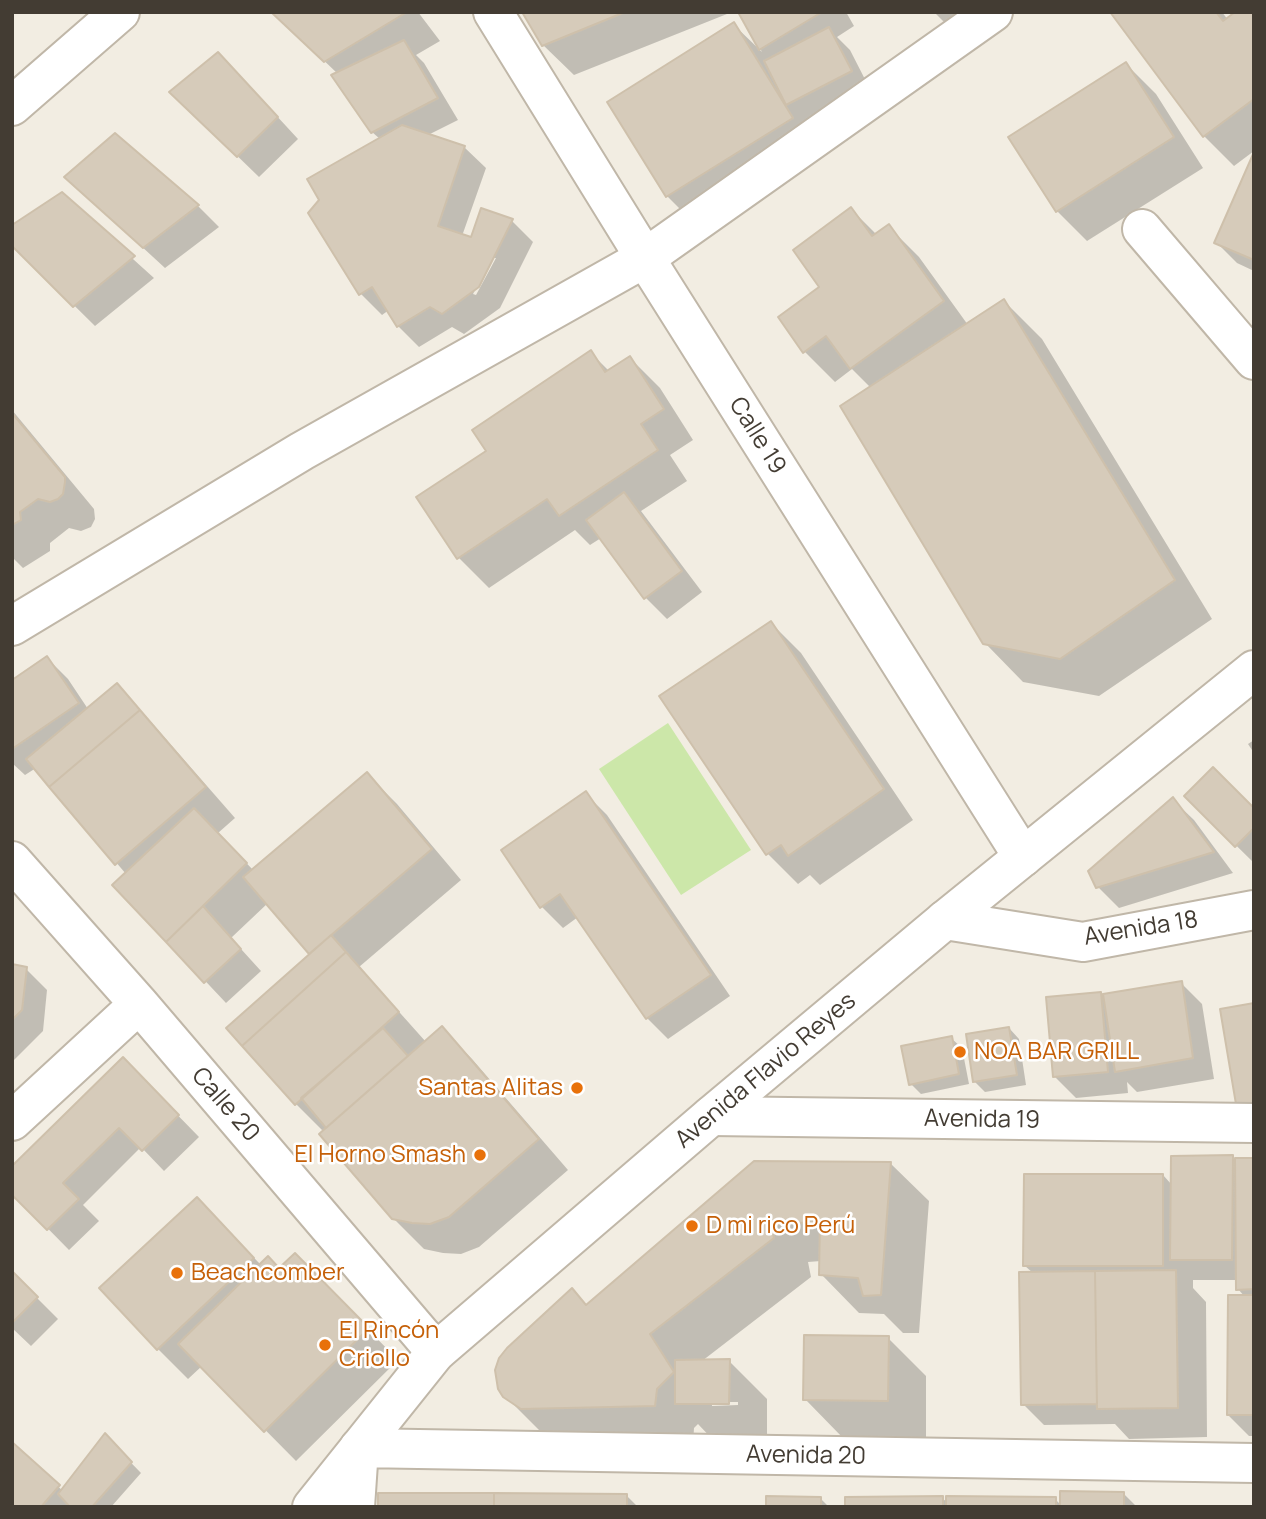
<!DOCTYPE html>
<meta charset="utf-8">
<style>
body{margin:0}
#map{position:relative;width:1266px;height:1519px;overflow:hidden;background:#f2ede2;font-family:Manrope,sans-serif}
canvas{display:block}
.frame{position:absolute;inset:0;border:14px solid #433c33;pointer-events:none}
</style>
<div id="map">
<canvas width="1266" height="1519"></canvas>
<div class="frame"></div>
</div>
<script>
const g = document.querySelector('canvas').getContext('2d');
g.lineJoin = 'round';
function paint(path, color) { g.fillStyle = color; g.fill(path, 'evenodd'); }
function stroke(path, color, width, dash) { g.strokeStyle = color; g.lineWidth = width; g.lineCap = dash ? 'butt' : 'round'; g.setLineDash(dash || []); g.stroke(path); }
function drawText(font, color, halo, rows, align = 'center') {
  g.font = font + ' Manrope,sans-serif'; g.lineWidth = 5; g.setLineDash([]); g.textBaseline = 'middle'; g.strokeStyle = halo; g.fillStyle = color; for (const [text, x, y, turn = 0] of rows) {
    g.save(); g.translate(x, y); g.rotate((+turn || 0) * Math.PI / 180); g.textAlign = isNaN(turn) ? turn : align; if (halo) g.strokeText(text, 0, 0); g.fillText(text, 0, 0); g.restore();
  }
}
paint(new Path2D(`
 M668 723 751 850 681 895 599 769Z`), '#cce7a9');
paint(new Path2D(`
 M273 12H418L440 41 416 55 424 63 458 120 428 135 464 147 486 168 462 236 473 240 482 211 512 221 533 242 500 308 464 334 452 327 419 347 398 326 389 310 382 315 361 294 380 139 372 132 338 74ZM492 258H496L476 295 473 294Z
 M524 12H726L727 14 574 75 543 45Z
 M740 12H846L854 26 837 37 850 50 872 93 697 226 667 196 733 24 762 52Z
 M934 12H976L952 30Z
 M1112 12H1222L1228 20 1254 12V151L1234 166 1204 136Z
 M1126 64 1156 94 1203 168 1087 241 1057 211Z
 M239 75 298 139 259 177 193 113Z
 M115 135 198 206 219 227 165 268 66 177Z
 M1254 156V271L1237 263 1216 242Z
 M61 194 154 278 95 326 12 244Z
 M851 209 877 235 888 226 919 257 968 325 1004 301 1042 339 1212 619 1099 696 1023 682 985 643 871 388 852 369 835 382 804 351 821 287Z
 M590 352 609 371 630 358 660 388 693 440 670 455 687 481 641 511 702 592 667 619 646 598 601 538 590 545 575 530 489 588 459 558 488 451Z
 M12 410 94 509 95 519 91 527 81 531 69 528 50 543V551L23 568 12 557Z
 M771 623 801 653 913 820 820 885 810 875 798 884 767 853Z
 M47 658 68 679 88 709 116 685 137 706 235 818 218 833 253 870 367 774 397 804 461 880 359 967 426 1042 442 1029 472 1059 568 1170 479 1247 461 1254 443 1253 424 1249 393 1218 324 1132 296 1104 312 955 268 903 231 938 261 971 226 1003 115 885 126 874 36 768 25 775 12 763V682Z
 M1254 740V753L1248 744Z
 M586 794 607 815 730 996 668 1039 647 1018 578 917 563 928 542 907Z
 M1186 796 1254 810V863Z
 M1173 800 1194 820 1233 873 1119 908 1098 887Z
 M12 966 26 969 47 990 43 1031 12 1062Z
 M1181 983 1202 1004 1214 1079 1137 1092 1127 1082 1128 1093 1076 1098 1055 1077 1100 993 1103 996Z
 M1009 1028 1019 1039 1026 1085 985 1092 974 1081Z
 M951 1038 962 1048 969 1084 921 1094 911 1084Z
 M123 1059 199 1137 164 1171 141 1147 83 1205 99 1221 69 1250 12 1192Z
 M1232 1157 1235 1160H1254V1436H1249L1228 1415 1245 1297 1238 1289 1237 1280H1193V1288L1206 1302 1207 1437 1129 1439 1115 1424 1044 1425 1023 1404 1033 1273 1025 1266 1163 1175 1172 1185Z
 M890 1163 929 1201 919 1333H903L884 1314 859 1313 821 1274V1261L808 1262 811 1277 702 1361H729L767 1399V1441L715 1442 698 1424 694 1428 693 1444 544 1435 505 1396 572 1291 588 1306ZM712 1402H738V1405L712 1406Z
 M197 1199 261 1265 279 1270 295 1255 398 1360 296 1461 202 1366 188 1379 158 1349Z
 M12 1273 58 1319 31 1346 12 1328Z
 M888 1338 926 1376V1438H843L805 1399Z
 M105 1436 141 1473 111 1507H12V1445L63 1491Z
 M1124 1494 1137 1507H846L942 1498 948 1503 1055 1499 1062 1506Z
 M627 1496 638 1507H380Z
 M820 1498 829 1507H767Z`), '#0003');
const building = new Path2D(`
 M271 12H407L324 62Z
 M522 12H625L542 46Z
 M738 12H822L759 50Z
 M1110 12H1216L1223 21 1235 12H1254V99L1203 137Z
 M734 22 793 118 666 197 607 102Z
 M829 27 852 71 786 105 764 61Z
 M404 40 438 98 371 133 331 75Z
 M218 52 278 117 237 157 169 92Z
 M1126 62 1174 137 1056 212 1008 137Z
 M402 125 465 146 438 226 471 237 481 208 513 219 479 287 442 314 430 307 397 327 372 287 359 295 308 213 319 200 307 179Z
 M115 133 199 205 143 248 64 177Z
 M1254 152V260L1214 243Z
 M62 192 135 256 73 307 12 246V225Z
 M851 207 872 236 889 224 944 301 850 369 826 336 803 353 778 317 819 287 793 250Z
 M1004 299 1175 580 1060 659 983 644 840 406Z
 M591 350 605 372 630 356 664 409 641 424 658 450 559 516 547 499 457 559 416 497 486 451 472 430Z
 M12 413 65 477V482L63 494 58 499 50 502 38 499 20 512 21 520 12 525Z
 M624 492 682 571 644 599 586 520Z
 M771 621 884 789 788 856 781 845 766 855 659 696Z
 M47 656 79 703 12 749V680Z
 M117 683 140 710 49 787 26 759Z
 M140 710 206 787 115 865 49 787Z
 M1213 767 1254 808V828L1235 847 1184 796Z
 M367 772 432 849 309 954 243 877Z
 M586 791 711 975 646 1019 560 894 540 908 501 850Z
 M1173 797 1214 852 1096 888 1088 871Z
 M194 808 247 863 166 942 112 885Z
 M203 906 241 949 204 983 166 942Z
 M331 935 346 952 242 1046 226 1028Z
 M346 952 399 1012 295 1105 242 1046Z
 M12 964 27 967 22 1010 12 1020Z
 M1182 981 1193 1058 1115 1072 1103 994Z
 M1101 992 1108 1072 1053 1077 1046 997Z
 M1254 1003V1113L1238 1116 1220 1009Z
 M442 1026 539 1139 449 1217 430 1224 412 1223 392 1219 319 1134Z
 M1009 1027 1017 1075 973 1082 966 1034Z
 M383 1028 408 1056 326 1128 301 1098Z
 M952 1036 959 1074 909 1085 901 1046Z
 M123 1057 179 1115 142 1151 119 1128 63 1183 79 1199 47 1230 12 1195V1166Z
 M1233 1155 1232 1260H1170L1171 1156Z
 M1235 1158H1254V1289L1236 1290Z
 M754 1161 891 1162 881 1295 863 1296 858 1278 819 1275 820 1222 771 1224 774 1238 650 1334 674 1372 657 1389 655 1406 521 1409 503 1397 498 1389 495 1370 499 1358 507 1348 572 1288 586 1305Z
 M1024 1174H1163V1266H1023Z
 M197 1197 254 1258 157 1350 99 1288Z
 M295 1253 369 1328 264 1432 178 1344 268 1256 279 1268Z
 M1176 1270 1178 1408 1097 1409 1095 1271Z
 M12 1271 38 1297 12 1323Z
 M1095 1271 1097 1404 1021 1405 1019 1272Z
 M1228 1295H1254V1415H1227Z
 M804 1335 889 1336 888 1401 803 1400Z
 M730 1359 729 1404H675V1360Z
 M105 1433 132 1462 92 1507H70L58 1494Z
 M12 1442 60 1485 41 1507H12Z
 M1060 1491 1124 1492V1507H1060Z
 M378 1493H494V1507H378Z
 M494 1493 627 1494V1507H494Z
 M766 1496 821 1497V1507H766Z
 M943 1496V1507H845V1497Z
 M946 1496 1056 1497V1507H946Z`);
paint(building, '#d6cbba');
stroke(building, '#cec0ab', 2);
const minor = new Path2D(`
 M493 12 645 258 1023 857
 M12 106 120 12
 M1142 229 1254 360
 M12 626 302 451 645 258 993 12
 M12 861 139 1004 436 1352
 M945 920 1083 942 1254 910
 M711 1116 1254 1123
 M12 1121 139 1004
 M355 1507 359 1448 1254 1463`);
const tertiary = new Path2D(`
 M312 1507 436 1352 711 1116 945 920 1254 670`);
stroke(minor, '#c0b7a8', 42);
stroke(tertiary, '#c0b7a8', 42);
stroke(minor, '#fff', 38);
stroke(tertiary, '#fff', 38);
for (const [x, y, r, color] of [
 [960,1052,7,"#e8710a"],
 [577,1088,7,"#e8710a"],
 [480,1155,7,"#e8710a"],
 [692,1226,7,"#e8710a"],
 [177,1273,7,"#e8710a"],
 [325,1345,7,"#e8710a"]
]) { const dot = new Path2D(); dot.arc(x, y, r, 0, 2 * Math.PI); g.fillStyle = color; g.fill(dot); stroke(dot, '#fff', 2.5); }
drawText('24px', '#433c33', '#fff', [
 ["Calle 19",757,436,58],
 ["Avenida 18",1141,929,-9],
 ["Avenida Flavio Reyes",766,1071,-40],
 ["Calle 20",225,1105,49],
 ["Avenida 19",982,1120,1],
 ["Avenida 20",806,1456,1]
]);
drawText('24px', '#c56008', '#fff', [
 ["NOA BAR GRILL",974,1052],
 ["Santas Alitas",563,1088,"right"],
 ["El Horno Smash",466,1155,"right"],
 ["D mi rico Perú",706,1226],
 ["Beachcomber",191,1273],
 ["El Rincón",339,1331],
 ["Criollo",339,1359]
], 'left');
</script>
